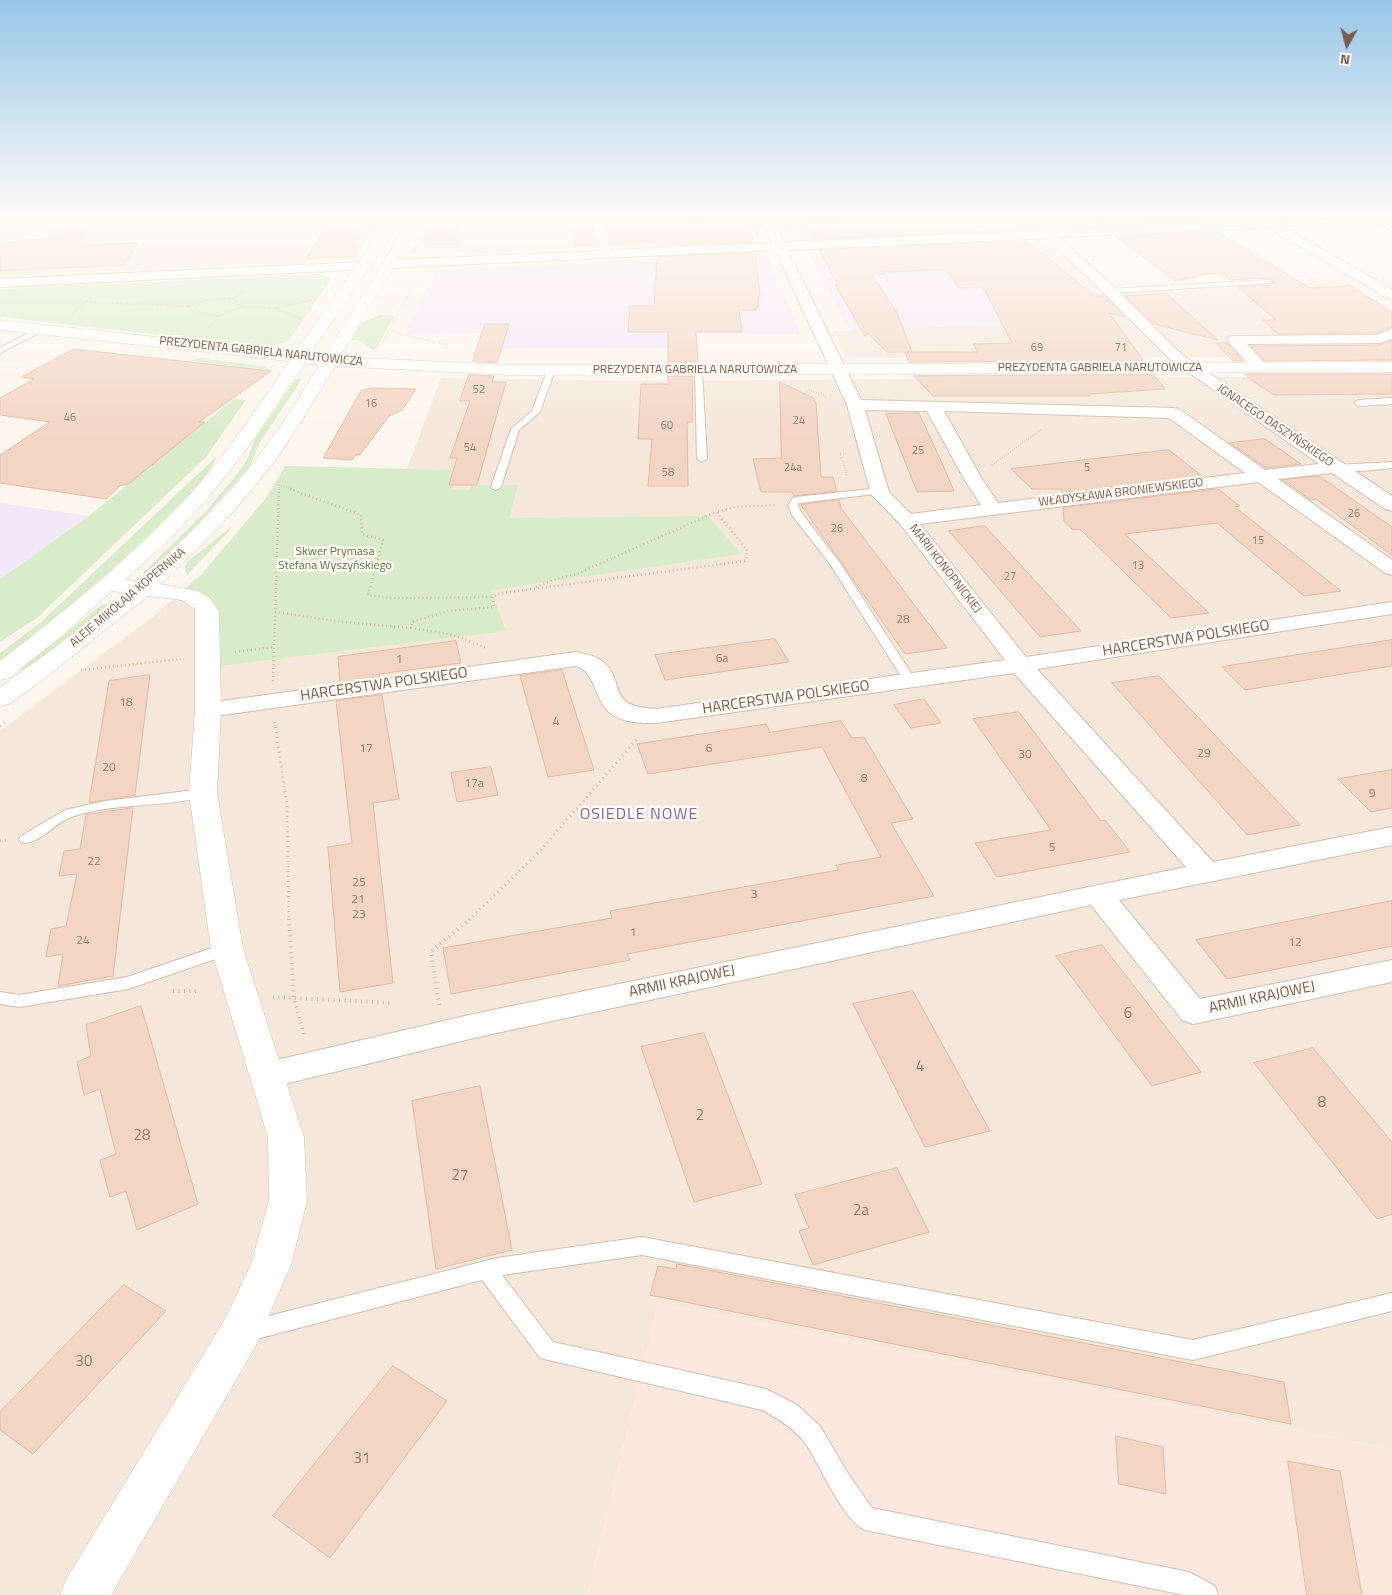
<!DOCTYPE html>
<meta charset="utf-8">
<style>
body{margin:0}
#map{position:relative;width:1392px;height:1595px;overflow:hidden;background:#fdf6ec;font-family:"Titillium Web",sans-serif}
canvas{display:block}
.north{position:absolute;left:1322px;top:20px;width:50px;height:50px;-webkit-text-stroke:4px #fffaf3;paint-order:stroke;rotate:187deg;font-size:14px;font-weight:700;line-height:20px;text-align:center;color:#7a5c4d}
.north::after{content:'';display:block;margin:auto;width:18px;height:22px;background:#7a5c4d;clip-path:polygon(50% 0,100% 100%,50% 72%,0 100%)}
</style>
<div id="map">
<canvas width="1392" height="1595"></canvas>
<div class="north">N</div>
</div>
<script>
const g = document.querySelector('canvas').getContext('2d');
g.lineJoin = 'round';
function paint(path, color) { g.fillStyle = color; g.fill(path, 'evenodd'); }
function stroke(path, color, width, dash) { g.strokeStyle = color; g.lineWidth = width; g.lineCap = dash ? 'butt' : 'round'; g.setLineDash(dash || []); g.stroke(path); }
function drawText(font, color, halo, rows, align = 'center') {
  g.font = font + ' "Titillium Web",sans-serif'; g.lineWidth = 5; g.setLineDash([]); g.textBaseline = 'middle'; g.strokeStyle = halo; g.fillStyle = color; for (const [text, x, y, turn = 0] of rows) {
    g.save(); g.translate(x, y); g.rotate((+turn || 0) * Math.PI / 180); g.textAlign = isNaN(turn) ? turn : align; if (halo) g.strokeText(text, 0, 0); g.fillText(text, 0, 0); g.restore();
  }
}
paint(new Path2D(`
 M0 217H381L355 259 0 276Z
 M432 217H654L661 244 418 255 411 252Z
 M781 217H1015L1026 227 792 238Z
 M1047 243 1105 293 1345 280 1392 311V356L847 358 833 331 1007 324 948 247Z
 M1392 376V1449L659 1303 587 1595H0V731L155 615 201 575 264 500 285 466 407 469 441 378 633 381Z`), '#f5e8da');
paint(new Path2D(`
 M658 1302 1392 1449V1595H587Z`), '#fde8e0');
paint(new Path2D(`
 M654 217H751L760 236 752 240 661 244Z
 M948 247 1007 324 850 330 809 253Z
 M767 255 801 334H697V348L477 349 480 333 405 334 435 270Z
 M0 503 89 516 0 579Z`), '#f3e8fa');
paint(new Path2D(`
 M319 274 331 279 289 341 268 347 0 317V289Z
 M380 315H395L376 349 373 350 357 340H352L361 323Z
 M199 358 263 366 270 370 190 361Z
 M295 379H302L260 442 250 466 184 540 146 574 143 573 206 511 238 473 247 460 255 439Z
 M234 399 246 400 205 458 38 617 0 642V579L89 516Z
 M217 456C208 479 186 498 169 515 117 568 59 616 0 662V653L41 622Z
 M285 466 454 470 449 485H453L452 490H470L471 485H518L509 518 708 516 741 554 491 590 506 631 219 666 220 611 210 598 185 589 201 575 270 494Z
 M232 526 228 532 187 575 185 567 187 562Z
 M107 604 108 606 24 671 19 669 102 605Z`), '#d8ecc9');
const building = new Path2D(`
 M62 217H79L87 245 138 243 124 265 0 271V243L50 238 51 228H57L58 219H62Z
 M438 217H456L459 244H422Z
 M568 217H590L597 245 576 246Z
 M606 217H666L668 225 719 222 721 228 746 227 752 237 753 242 657 246V242L613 244Z
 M834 217H944L948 221 1001 219 1014 230 812 239 804 224 840 223Z
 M1088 217H1193L1201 222 1100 226Z
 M361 221 356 256 306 259 329 222Z
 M1218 232 1310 288 1351 286 1392 312V327L1377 333 1278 334 1263 320H1276L1238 287 1270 285 1274 283 1273 280 1268 278 1230 280 1221 273 1205 274 1199 277 1175 281 1115 236Z
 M1027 241 1095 296H1105L1125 317 1109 313 1144 361 909 362 905 352H978L973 344 1012 343 983 287 959 288 945 270 883 272 885 274H872L897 313 912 352H887L869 334 865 336 835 285H838L819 250Z
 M755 253 760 297H758L759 307H756V310H739L742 332H696L698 362 668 363V332H628L630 306H654L657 257Z
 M1167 294 1218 340 1154 324 1125 296Z
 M485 324H509L497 363 473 361Z
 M1392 341V360L1265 361 1251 346 1379 345Z
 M1217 343H1227L1243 361H1233Z
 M74 349 154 358 271 371 199 422H205L127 485H121L106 499 0 483V455L50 422 0 415V398L34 379 22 377Z
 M1245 374H1392V394L1274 395 1251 380Z
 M469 375 494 376 492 382H506L477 485H449L457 458H450L470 401H460Z
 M1154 375 1165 389 1089 394 1090 396H933L914 376Z
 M668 376H693L692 422H687L688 486H648L652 439H638L641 384H668Z
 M780 382 813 398 816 403 821 477H833L837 491 794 496 792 492H761L753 459 781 458Z
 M372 388 416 389 402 410 389 416 360 455H356L352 460 323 458 361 391Z
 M919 413 942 463 954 491 917 492 886 414Z
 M1265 439 1301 464 1266 468 1230 443Z
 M1169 450 1202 476 1062 493V489H1032L1011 469Z
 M1319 476 1392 527V555L1316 499 1311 500 1283 480Z
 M1218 489 1240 506 1235 507 1341 591 1304 596 1217 523 1125 534 1209 613 1171 618 1080 529 1073 530 1064 521 1063 508Z
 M839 500 841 508 947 648 905 654 801 505Z
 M985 526 1081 631 1040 637 949 531Z
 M775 639 789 662 665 680 655 655Z
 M1392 640V666L1245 690 1222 667Z
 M456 641 461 663 379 674 380 677 340 683 338 657Z
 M562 670 594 770 548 777 520 676Z
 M150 675 135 795 89 803 109 681Z
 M1159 676 1300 825 1247 835 1112 683Z
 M382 695 399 799 373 803 393 983 340 992 328 847 352 843 336 701Z
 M924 699 941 723 911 728 894 705Z
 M1019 712 1101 821 1105 820 1130 852 997 877 975 843 1051 830 973 719Z
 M841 721 852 738 864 737 913 819 891 823 934 896 627 954 630 960 451 994 443 948 612 918 610 911 838 870 836 865 881 857 822 747 648 774 637 744 766 724 770 732Z
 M491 767 498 795 457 802 451 773Z
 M1392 770V808L1371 812 1338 779Z
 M133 808 113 976 58 986 63 954 46 957 51 929 66 926 77 874 59 876 64 851 80 849 86 815Z
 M1392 901V946L1227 979 1196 940Z
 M1102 945 1201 1072 1152 1086 1056 956Z
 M913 991 990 1131 925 1147 853 1004Z
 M141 1006 198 1204 137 1230 126 1191 110 1197 100 1160 116 1154 100 1089 84 1095 77 1062 91 1056 86 1025Z
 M704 1033 762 1184 694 1202 641 1047Z
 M1313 1048 1392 1142V1214L1377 1219 1254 1063Z
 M480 1086 512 1250 436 1269 412 1101Z
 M897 1168 929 1232 813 1265 799 1231 809 1228 795 1195Z
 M677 1264 1284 1382 1291 1424 650 1295 658 1266 676 1269Z
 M124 1285 166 1311 33 1454 0 1430V1412Z
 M393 1366 447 1401 330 1558 273 1516Z
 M1116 1436 1163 1447 1166 1494 1119 1484Z
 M1288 1461 1340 1471 1362 1595H1307Z`);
paint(building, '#f3d5c3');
stroke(building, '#e6bba3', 1);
const lane = new Path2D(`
 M1361 217H1392V219L1377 220 1392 227V231L1369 220 1271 226 1268 224 1271 222Z
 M1268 280 1272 282 1270 283 1110 293 1106 291 1110 289Z
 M38 328 45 330 0 353V348Z
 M548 368 555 370 540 412 519 430 501 487 496 490 493 489 491 487 511 429 532 411Z
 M695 368 702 370 707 459 702 462 697 459Z
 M1392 398V404L1358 406 1354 403 1358 400Z
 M1392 462V468C1378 469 1341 475 1330 467 1334 464 1382 463 1392 462Z
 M880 488 883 489V493L799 503 798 505 801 512 840 563 916 681 910 685 904 681 830 564 792 515 788 505 793 498 796 497Z
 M203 789 208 790 210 793 208 796C163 808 115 802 71 817 56 822 37 847 21 842L19 839 21 836 65 810 105 801Z
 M227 943 233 945 235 949 233 953 128 989 19 1007 0 1004V992L19 995 127 977Z
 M642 1237 1193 1340 1392 1293V1311L1193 1360 642 1255 502 1275 553 1342 766 1389 797 1405 820 1426 847 1472 872 1508 1189 1572 1215 1586 1218 1595H1184L865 1530C842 1520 820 1464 805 1443 794 1428 777 1418 762 1410L540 1358 482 1280 245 1342 238 1339 235 1332 238 1325 245 1322 497 1258Z`);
const street = new Path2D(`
 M592 217H604L612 250 772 243 760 217H772L784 242 1038 231 1036 228 1042 224 1052 230 1256 221 1252 217H1266L1392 289V299L1387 298 1268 228 1059 237 1115 288 1181 354 1392 496V511L1385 509 1332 473 1278 479 1392 560V575L1385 573 1258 482 920 524 1026 657 1392 602V614L1037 669 1213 862 1392 827V845L1119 900 1200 999 1392 960V982L1193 1024 1182 1020 1091 905 478 1037 268 1088 256 1084 251 1075 256 1066 268 1062 478 1013 1186 867 1014 673 656 723C641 723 626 723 613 715 594 704 597 672 576 666L208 717 199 715 196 710 199 705 208 703 576 652C583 654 593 655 599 659 629 679 602 707 656 709L1005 660 900 524 871 494 847 405 775 250 388 268 382 264 388 260 600 251ZM1046 238 1105 294 1171 360 1319 464 1265 470 1179 409 1173 408 861 400 788 250ZM865 410 927 411 964 479 981 505 911 514 889 492ZM944 411 1169 418 1245 473 998 503 982 479Z
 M365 262 372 266 370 269 0 287V279Z
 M1392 329V339L1379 343 1247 344 1269 368 1267 371H1255L1227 340 1229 337 1234 336 1377 335Z`);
const secondary = new Path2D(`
 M411 217H423L340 357 509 365 1392 362V372L509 375 335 366C315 399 296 432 273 463 240 507 201 547 160 584L198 591 210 598 219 612 221 710 217 793 243 949 304 1137 307 1201 291 1265 255 1347 111 1595H60L67 1578 225 1319 251 1264 269 1201 268 1137 211 949 189 793 195 710V609L182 600 148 596 44 679 9 704 0 706V687L61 643 124 593 112 591 63 635 9 678 0 680V661C66 610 139 552 194 490 229 450 259 406 289 361L0 330V320L295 352 382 229H392L393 232C367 274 337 313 310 354L325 356ZM304 363 319 365C300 395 282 426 260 454 224 501 182 542 138 581L125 580 171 538 208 498 249 446Z`);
stroke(lane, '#d1beb0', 2);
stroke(street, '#d1beb0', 2);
stroke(secondary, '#d6c0b0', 1);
stroke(new Path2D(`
 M1286 281 1322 279
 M234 298 243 291
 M85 302 188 306 193 313 219 316 241 307 274 308 312 300
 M188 306 205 300 234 298 241 307
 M275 308 301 319
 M72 313 91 298
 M210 327 218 316
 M393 332 448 345
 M382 343 414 283
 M809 390 827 397
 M846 454H840L847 476
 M992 465 1042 429
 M279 485 294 490
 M279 490V482`), '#d9b8a5', 2, [0.5, 2]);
stroke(new Path2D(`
 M290 489 361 515 362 534 383 540 368 595 390 598 492 597
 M536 587 556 579 577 574 716 512
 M275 612 343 622 411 628 412 622 448 611 494 607 492 597 502 593 745 561 748 551 716 512 735 507 777 505
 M411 628 449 634 487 648
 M235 652 274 647
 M81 670 181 659
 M273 681 279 489`), '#d9b8a5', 2.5, [1, 3]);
stroke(new Path2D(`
 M275 722 287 807 289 920
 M0 726 8 720
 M0 841 8 840
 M469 920 540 851 638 738`), '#d9b8a5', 3, [1, 4]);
stroke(new Path2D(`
 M289 919 294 999 305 1038
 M173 991H197
 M273 997 392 1003
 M439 1005 431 952 470 919`), '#d9b8a5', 4, [1, 4.5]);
paint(lane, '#fff');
paint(street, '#fff');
paint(secondary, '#fff');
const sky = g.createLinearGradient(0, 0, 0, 440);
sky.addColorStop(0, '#97c7e8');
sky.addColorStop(0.49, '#fefbf6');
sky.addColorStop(1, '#fefbf600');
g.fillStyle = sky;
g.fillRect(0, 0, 1392, 440);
drawText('11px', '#987a6a', null, [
 ["69",1037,348],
 ["71",1121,348],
 ["52",479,390],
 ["16",371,404],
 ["46",70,418],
 ["24",799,421],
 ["60",667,426],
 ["54",470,448],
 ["25",918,451],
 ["24a",793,468],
 ["5",1087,468],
 ["58",668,473],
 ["26",1354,514],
 ["26",837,529],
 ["15",1258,541],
 ["13",1138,566],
 ["27",1010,577]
]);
drawText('12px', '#7a5c4d', '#fffaf3', [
 ["PREZYDENTA GABRIELA NARUTOWICZA",261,352,6],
 ["PREZYDENTA GABRIELA NARUTOWICZA",1100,368],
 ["PREZYDENTA GABRIELA NARUTOWICZA",695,370],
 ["IGNACEGO DASZYŃSKIEGO",1275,426,34],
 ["WŁADYSŁAWA BRONIEWSKIEGO",1121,493,-7],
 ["MARII KONOPNICKIEJ",945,569,52],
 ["ALEJE MIKOŁAJA KOPERNIKA",128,598,-40]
]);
drawText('12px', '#537a41', '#fffaf3', [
 ["Skwer Prymasa",335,552],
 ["Stefana Wyszyńskiego",335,566]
]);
drawText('12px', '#987a6a', null, [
 ["28",903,620],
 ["6a",722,659],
 ["1",399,660],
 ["18",126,703],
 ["4",556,722],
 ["17",366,749],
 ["6",709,749],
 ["29",1204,754],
 ["30",1025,755],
 ["20",109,768],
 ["8",864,779],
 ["17a",474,784],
 ["9",1372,794],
 ["5",1052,848],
 ["22",94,862],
 ["25",359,883],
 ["3",754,895],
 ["21",358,900],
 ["23",359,915],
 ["1",633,933],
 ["24",83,941],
 ["12",1295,943]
]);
drawText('15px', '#7a5c4d', '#fffaf3', [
 ["HARCERSTWA POLSKIEGO",1186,639,-9],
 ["HARCERSTWA POLSKIEGO",384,685,-8],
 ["HARCERSTWA POLSKIEGO",786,698,-8],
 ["ARMII KRAJOWEJ",682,982,-12],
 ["ARMII KRAJOWEJ",1262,998,-12]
]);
drawText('15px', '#987a6a', null, [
 ["6",1128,1014],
 ["4",920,1067],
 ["8",1322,1103],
 ["2",700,1116],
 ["28",142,1136],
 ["27",460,1176],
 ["2a",861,1211],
 ["30",84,1362],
 ["31",362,1459]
]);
g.letterSpacing = '1px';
drawText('16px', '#846695', '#fffaf3', [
 ["OSIEDLE NOWE",639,815]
]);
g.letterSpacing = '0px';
</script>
